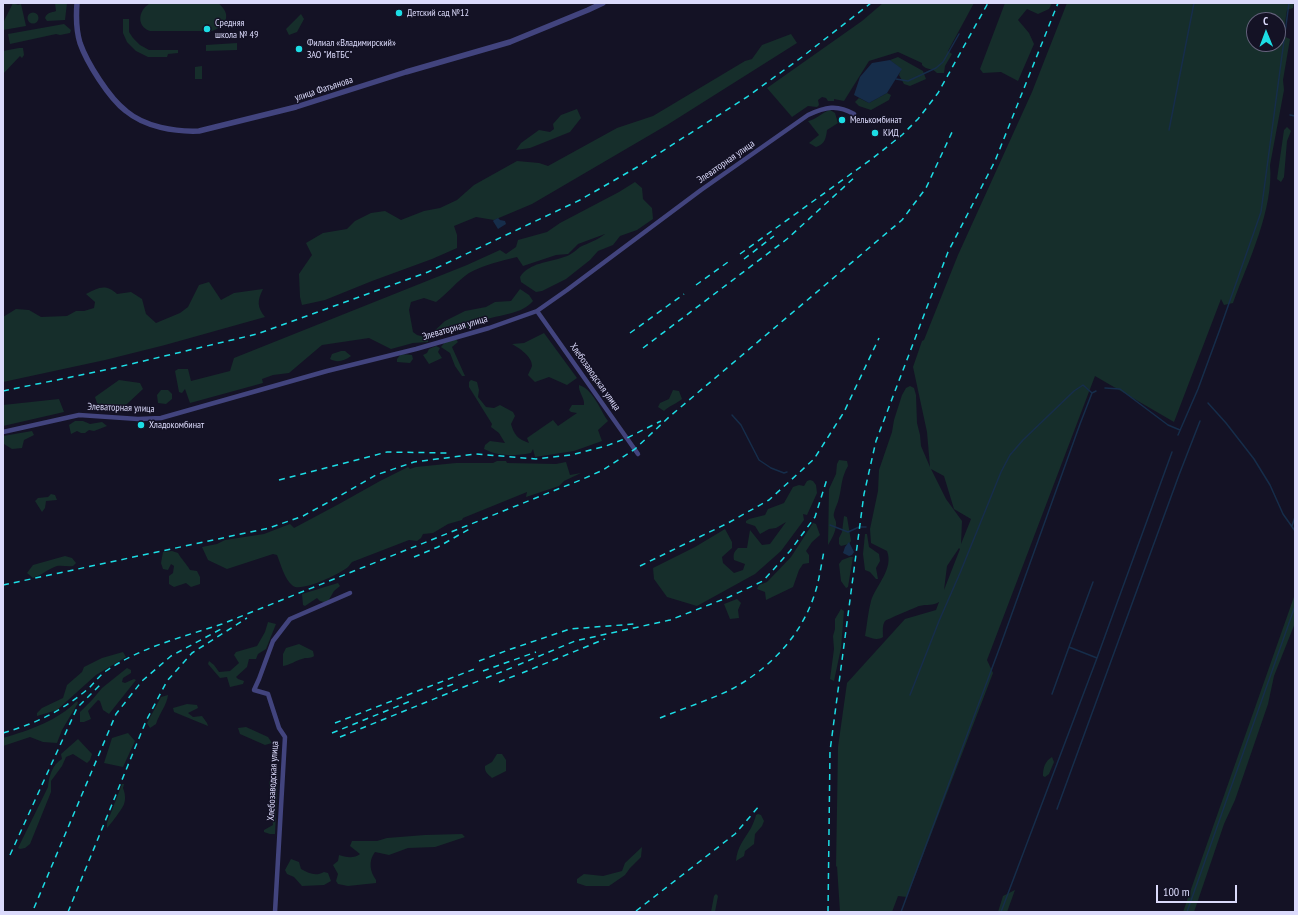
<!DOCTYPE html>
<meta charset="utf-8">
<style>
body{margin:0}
#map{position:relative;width:1298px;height:915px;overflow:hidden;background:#141225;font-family:"PT Sans Narrow",sans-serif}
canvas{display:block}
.frame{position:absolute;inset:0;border:4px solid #dbdafb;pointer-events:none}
.north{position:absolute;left:1246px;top:12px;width:40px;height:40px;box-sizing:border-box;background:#141225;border:1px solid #64627b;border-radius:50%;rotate:359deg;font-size:11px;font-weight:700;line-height:16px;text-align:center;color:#dbdafb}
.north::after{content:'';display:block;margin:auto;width:14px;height:18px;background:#1cdde5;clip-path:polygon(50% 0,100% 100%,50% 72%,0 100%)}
.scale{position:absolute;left:1156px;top:885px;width:81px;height:18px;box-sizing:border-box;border:2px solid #dbdafb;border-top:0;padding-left:5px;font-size:12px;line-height:14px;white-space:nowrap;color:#dbdafb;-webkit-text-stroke:3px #141225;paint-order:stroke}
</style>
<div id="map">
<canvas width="1298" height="915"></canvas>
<div class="frame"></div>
<div class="north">С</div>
<div class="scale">100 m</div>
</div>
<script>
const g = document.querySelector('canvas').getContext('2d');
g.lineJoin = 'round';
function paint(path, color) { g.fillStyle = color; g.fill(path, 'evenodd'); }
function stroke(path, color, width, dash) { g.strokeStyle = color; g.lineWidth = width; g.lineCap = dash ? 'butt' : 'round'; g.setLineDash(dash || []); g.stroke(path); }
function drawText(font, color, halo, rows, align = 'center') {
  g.font = font + ' "PT Sans Narrow",sans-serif'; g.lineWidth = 3; g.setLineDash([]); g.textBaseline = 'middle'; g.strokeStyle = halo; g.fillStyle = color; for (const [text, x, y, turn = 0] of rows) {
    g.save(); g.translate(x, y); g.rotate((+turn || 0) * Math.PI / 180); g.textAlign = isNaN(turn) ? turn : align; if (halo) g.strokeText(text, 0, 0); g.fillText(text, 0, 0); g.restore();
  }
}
paint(new Path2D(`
 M13 3 18 5 21 4 26 26 3 30V23Z
 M55 3H67L65 20 47 21 45 18C47 12 51 13 56 11Z
 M151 3H218C232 14 227 26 212 31H150C135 26 139 8 151 3Z
 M883 3H974L948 51 952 54 945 66 944 73H937C933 68 926 70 922 65V63L898 52 869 61 844 101 834 99V101H828L826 98 822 97 818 100 819 105 817 107 808 106 792 117 767 88 862 21Z
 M1005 3H1052L1049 9 1038 14 1027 9 1018 20 1029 33 1034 44 1018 81 1001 72 983 73 980 69Z
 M1067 3H1294L1293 8 1287 10 1283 36 1290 39 1283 80 1284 90 1270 165C1274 209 1248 262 1233 303L1224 305 1221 299 1174 422 1095 376 987 660 993 673 907 897 898 896 892 912H840L837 866 836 867 838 747 847 683 905 619 936 610 939 602C933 606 927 604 919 606 916 607 886 620 885 621 882 625 883 632 883 637 877 641 872 638 865 636 867 625 868 612 871 601 876 585 894 569 887 551L871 543 870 529 878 491 879 470 892 432 894 420 902 395 906 388 910 386 914 388 916 395 917 423 920 435 921 446 930 467 927 432 913 367 922 341 924 340 958 255 1032 92ZM1254 20H1278V44H1254ZM931 469 944 476 954 509 971 519 961 544 962 521 946 499ZM959 548 960 549 944 590 947 566Z
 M27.5 18a5.5 5.5 0 1 1 11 0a5.5 5.5 0 1 1-11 0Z
 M301 14 304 19 297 32 289 35 286 29Z
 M123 19H129V32L133 38 140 45 149 50H178V53L168 54 167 57H148L136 51 127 42 123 33Z
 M64 24 71 30 70 33 60 35 56 34 10 44 8 34Z
 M791 34 797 43 667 125 532 204 494 220 476 217 454 226 457 235V248L432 259 372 281 325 300 302 305 300 297 299 274 312 255 306 243 323 233 347 229 355 221 371 213 385 211 401 220 424 211 440 208 457 200 474 185 517 161 539 163 548 166 617 128 653 116 745 61 752 59 762 45Z
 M237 43V50L206 51V45Z
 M19 48H23L24 55 22 58 20 56 3 74V51Z
 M898 57 923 71 926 79 910 86 904 84 899 75 901 69 890 60Z
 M202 66V79H195V67Z
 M887 93 891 95 889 100 871 110 859 106 855 102 859 98 869 103Z
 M577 109 581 118 570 132 530 148 516 150 521 143 539 130 550 132 554 129 553 124 561 115Z
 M830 110 835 113 838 123 827 130C826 138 825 144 816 147L809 143 819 135 808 121C816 120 821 113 830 110Z
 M1287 127 1291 131 1287 141 1284 177 1281 182 1277 179 1284 130Z
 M635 182 642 188 643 199 652 208 653 219 637 230 620 236 613 245 598 251 590 260 566 279 542 291 536 292 521 282 520 277C530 262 548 263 564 257 571 255 575 251 580 247 588 243 598 240 605 234L578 244 568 254 556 255 523 266 517 257C501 261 483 265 469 273 457 281 448 293 436 302L424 298 411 302 409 310 413 332 417 335 428 338V342L413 343 391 349 369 338 322 345 289 373 273 375 262 379 263 383 190 403 185 389 182 393 179 392 175 371 178 369H188L191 381 230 371 234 358 467 265 500 250 506 254 516 247 518 240 547 232 560 223 619 192Z
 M209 282 221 300 234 293 263 289C257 301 257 307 265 317L165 345 105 360 3 382V317L16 309 29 310 41 317 67 316 76 311H84L94 308 95 302 86 294C98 288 105 283 117 294L131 292 142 299 146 314 156 323 180 313 188 307 199 285Z
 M520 289 529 295 533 301C522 314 503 314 488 319 480 322 473 327 465 329 454 333 442 335 431 334L445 321 465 311 486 307 495 302 511 301Z
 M544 333 577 378 567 385 549 377 535 382 528 375C529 372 531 369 532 366 532 356 519 348 512 344L524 343Z
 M455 338 458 342 452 347 465 376H462L455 366 450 353 441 347 445 342Z
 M436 346 440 348 438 352 442 358 429 364 423 355 427 353 429 349Z
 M341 351H345L351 356C344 361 337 363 330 359L332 354Z
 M401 354 412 355 413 359 410 363 397 362V359Z
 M119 380 140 383 143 389 127 404 113 410 99 409 95 397Z
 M471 380 477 382 479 390 478 397 486 407 494 408 500 405 513 412 515 416 511 424C514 435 518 439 529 443L527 438 553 420 558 426 577 413 571 412 569 410 572 405H584C585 398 578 392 579 385 593 389 600 410 608 421L598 430 602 441 574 451 535 457 533 449 531 453C514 456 500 457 484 449L485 445 490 441 505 443 499 433 491 427 492 424 469 387V382Z
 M161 390H168L172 394V399L166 404 158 403 157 395Z
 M673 390 679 391 682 399C676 404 669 406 664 411L658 407 660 403 669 399Z
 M59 399 64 412 3 426V405Z
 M75 421H83L90 424 102 422 107 426 94 431 89 430 85 433H81L77 431 71 434 69 425Z
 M32 431 34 435 24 440 22 448 12 449 4 444 3 445V436Z
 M839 460 847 461 848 466C841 478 842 486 839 498 838 503 835 508 834 513 833 517 835 518 836 522 837 529 832 539 828 545L829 489 836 474 837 464Z
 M497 461H506L507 463 556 464 566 462 570 475 581 473 564 481 559 486 526 497 527 492 463 518 462 520 448 524 433 533 423 534 421 538 417 541 409 540 352 562C351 563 349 566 348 567 340 574 302 592 293 586 284 579 281 564 277 555L273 554 227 569 208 560 202 547 217 544 225 540 264 534 290 524 294 528 339 504 380 481 408 467 410 469 416 467 456 463H493Z
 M810 480 813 481 816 485 817 493 807 515 803 514 804 520 781 551 755 574 697 606 667 597 654 579 653 568 695 547 725 529 732 542V548L722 557 723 563 734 573 743 570 745 564 734 560C733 554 734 552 738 548H747L750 530 762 545 770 544 786 522 776 528 769 529 760 534 755 526 746 523V521L749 519 765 515 768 509 784 503 793 487 799 485 804 486 807 481Z
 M51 494 55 495 57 500 46 501 45 508 42 512 35 501 38 498 48 497Z
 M844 516 847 517 851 541 849 544 841 546 839 544V538L842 532Z
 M813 523 816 524 820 535 812 542 806 551 809 555V563L803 564 799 570 793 587 766 600 765 592 757 589 759 585 767 582 791 557Z
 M865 534H867L869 547 879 554 880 561 876 568 878 579H876L870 572 865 570 863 554Z
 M172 551 178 553C182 560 186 563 190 570L197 571 200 577V584L191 587 186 583 174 587 169 584V576L173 573 174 566 171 564 168 570 163 569 161 563 163 552Z
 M65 556 72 558 76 563 73 566C68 567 62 565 57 566 48 569 42 575 33 578L27 573 33 565Z
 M850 557H853L848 587 846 588 841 581 839 564 842 560Z
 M338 583 340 586 334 591 327 603 320 601 317 598 305 606 303 605 302 594Z
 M1295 594V623L1274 676 1268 704 1235 800 1224 824 1194 912H1183Z
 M737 599 741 603 738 610 739 618 730 619 724 604Z
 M841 609 844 611 841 648 834 681 830 679 834 649 833 636 835 629V619Z
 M268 622 276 624 266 649 258 654 256 659H249L247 667 236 677 238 679 244 681 243 684 230 687 227 677 220 678 208 664 209 661 214 665 219 672 230 671 239 663 234 655 236 652 257 646 265 632Z
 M299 644 313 651 314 656C310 659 306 657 302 659 295 661 290 665 283 666V654L286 648Z
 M123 652 126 657 96 675 57 710 37 716V713L42 708 63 698 67 685 82 672 84 667 102 658Z
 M127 668 131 670V673L123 678 122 682 125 683 134 679 136 680 109 714 103 710 100 701 98 700 88 711 91 719 84 722H80V712L92 700 102 688Z
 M168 695C167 705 159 714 156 724L150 728 147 723 161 697Z
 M77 701 78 703 62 730 57 743 43 742 30 737 3 746V738C30 730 57 721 77 701Z
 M187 704 197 705 198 708 188 713 193 717 202 716 207 723 208 726 174 712 173 708Z
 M246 727 268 737 272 743 265 745 240 734 238 728Z
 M128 733 135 741 123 767 104 763 112 738Z
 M78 739 92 754 90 760 87 763 73 754 66 757 62 766 51 781V792L30 844 25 848 20 849 18 848 48 787C49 776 52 765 62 759L61 754Z
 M497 754H502L506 760V771L492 778C489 775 484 772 485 766L492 762Z
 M1052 757 1054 762 1049 774 1045 777 1043 776C1043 768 1045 761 1052 757Z
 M276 766 278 772 275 834H270L264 832V830L273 825 272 817 273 808 270 799 269 782 272 776V769Z
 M122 784H124L123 788C125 793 126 799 124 804 123 808 110 825 107 828V823Z
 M758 814 761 815 764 821 762 826 755 834 754 844 745 851 744 856 736 861C737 847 745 838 751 828 753 824 755 819 756 815Z
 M462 834 465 837 435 847 408 848 389 855 375 852C368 861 370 872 376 880V883L348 886 338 884 336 881 338 874 333 865 338 861 339 855C345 857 354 859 360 854L350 846 352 841H377L387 838 425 835Z
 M642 847 641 857 630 868 625 875 609 886H586L577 883V879L584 874 603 876 622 871 625 863Z
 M291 859 299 862 301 869C309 873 315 877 324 872L328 873 331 881 324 885 302 886 294 877 287 874 285 870Z
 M1015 890 1007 912H998L1003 896Z
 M716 894 718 896 715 912H711L714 896Z`), '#162e2b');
paint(new Path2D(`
 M890 60 902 69 887 93 869 103 854 95 860 77 872 63Z
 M498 218 500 220 505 221 506 224 498 229 493 221 494 220Z
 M849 542 854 552 852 555 849 556 843 553 845 547Z`), '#162d4a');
stroke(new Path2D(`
 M896 79 908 81 936 68 943 62 959 34
 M1290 115 1295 116
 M1169 130 1194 3
 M1105 388 1120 389 1168 425 1180 430
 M1208 403 1226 423 1254 459 1270 485 1283 514 1295 531
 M732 415 741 425 759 460 771 468 784 473 787 472
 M1178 435 1198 389 1220 329 1261 212 1289 3
 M830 525 848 532 859 527H866
 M1292 526 1295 517
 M1069 647 1093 582
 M1052 694 1069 647 1097 658
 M910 695 939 621 960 573 1001 472 1010 455 1023 440 1074 391 1083 385 1092 393
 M1057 809 1179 475 1200 421
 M901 912 1001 644 1080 424 1092 393 1096 391
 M1001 912 1097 658 1172 452
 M1187 912 1295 606`), '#162d4a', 1.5);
stroke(new Path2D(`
 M537 311 638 454
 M3 432 79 415 138 419 161 418 327 371 416 349 489 328 537 311 567 290 701 190 808 115C825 107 837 104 854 114
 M275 912 285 737 279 728 268 694 254 690 259 679 273 641 290 619 350 593`), '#42447e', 4.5);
stroke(new Path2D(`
 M77 3C76 16 76 30 80 43 87 63 109 98 126 111 145 127 175 132 199 131L296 107 406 72 510 42 588 10 603 3`), '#42447e', 5.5);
stroke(new Path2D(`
 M740 254 873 158 902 135 918 119 938 93 988 3
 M744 259 774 236
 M696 285 728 262
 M630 333 684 294
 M643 348 787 239 856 176
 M3 391 110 369 257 334 428 272 580 200 639 166 747 97 802 57 871 3
 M279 480 387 452 448 453
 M414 557 438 547 471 528
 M640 566 728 523 769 500 814 459 844 412 879 338
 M3 585 269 528 303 516 336 498 376 475 414 462 476 454 536 459 571 455 606 446 627 438 661 421
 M479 661 511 649 570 629 634 624
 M518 665 575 641 670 620 729 597 763 581 790 551 815 517 827 479
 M483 671 536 652
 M522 673 605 639
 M486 678 516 666
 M499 682 519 674
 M437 690 456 683
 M660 718C682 709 706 701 728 691 767 671 800 638 814 596 819 582 821 566 824 551
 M335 723 477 668
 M3 733C37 723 62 711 89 688 95 682 100 675 106 671 141 647 183 637 222 624L583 479 603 470 635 449 669 417 902 220 926 188 953 130
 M332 733 413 700
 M340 737 481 680
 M10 855 77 708 100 685
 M34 908 116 714 142 681 171 656 223 628
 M636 911 735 834 760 805
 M68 912 146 721 167 681 192 653 247 618
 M828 912 830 751 864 494 876 441 948 252 995 161 1058 3`), '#1cdde5', 1.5, [6, 5]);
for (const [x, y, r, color] of [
 [399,13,4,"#1cdde5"],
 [207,29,4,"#1cdde5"],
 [299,49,4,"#1cdde5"],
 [842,120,4,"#1cdde5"],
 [875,133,4,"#1cdde5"],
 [141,425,4,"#1cdde5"]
]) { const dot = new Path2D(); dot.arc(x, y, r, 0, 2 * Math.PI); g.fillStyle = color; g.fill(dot); stroke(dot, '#141225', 1.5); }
drawText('10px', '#dbdafb', '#141225', [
 ["Детский сад №12",407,13],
 ["Средняя",215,23],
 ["школа № 49",215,35],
 ["Филиал «Владимирский»",307,43],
 ["ЗАО \"ИвТБС\"",307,55],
 ["Мелькомбинат",850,120],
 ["КИД",883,133],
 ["Хладокомбинат",149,425]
], 'left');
drawText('10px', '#dbdafb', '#141225', [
 ["улица Фатьянова",324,89,-18],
 ["Элеваторная улица",726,162,-35],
 ["Элеваторная улица",455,328,-16],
 ["Хлебозаводская улица",595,377,55],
 ["Элеваторная улица",121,408,2],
 ["Хлебозаводская улица",273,781,-87]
]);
</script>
